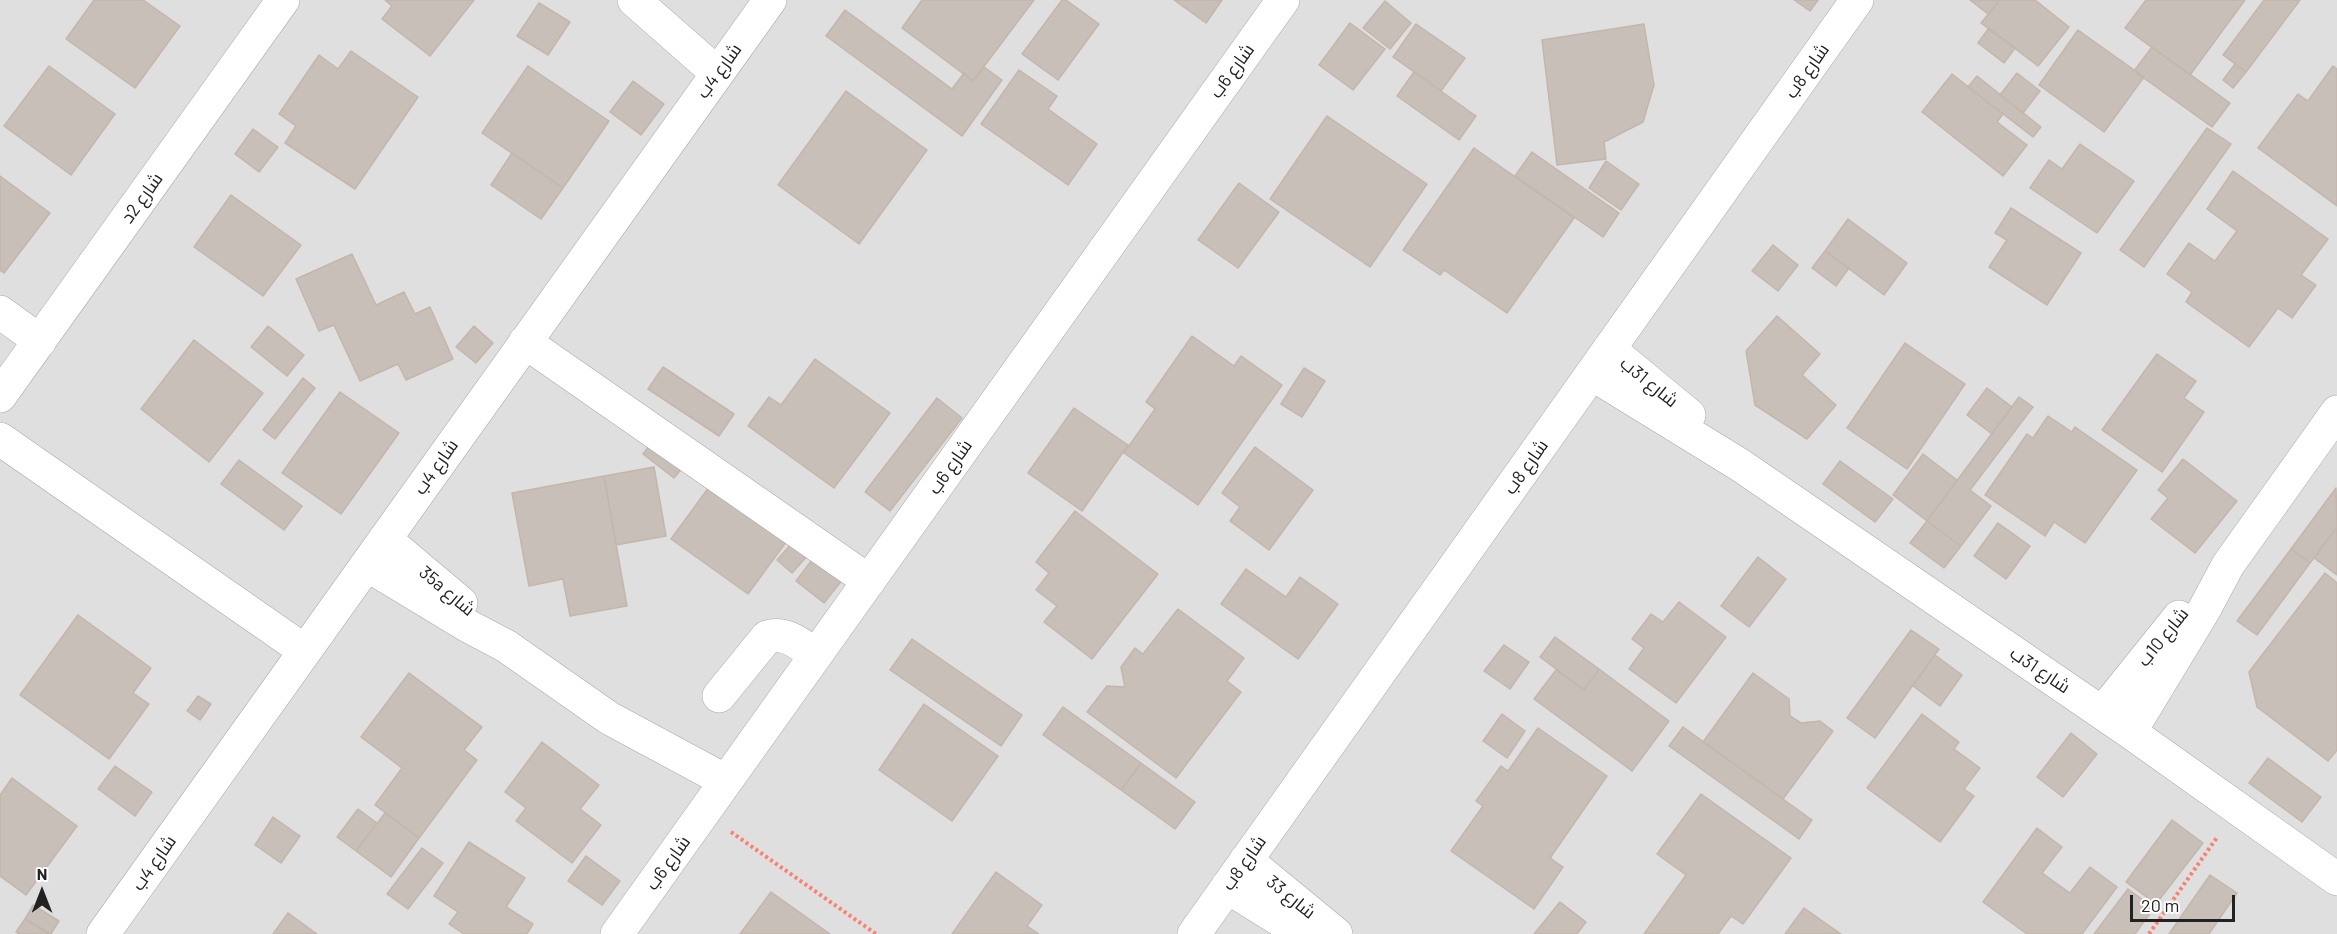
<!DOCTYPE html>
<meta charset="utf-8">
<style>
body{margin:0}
#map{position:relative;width:2337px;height:934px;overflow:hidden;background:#f2efe9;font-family:Barlow,sans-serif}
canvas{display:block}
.north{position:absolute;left:12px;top:862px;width:60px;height:60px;-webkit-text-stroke:4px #fff;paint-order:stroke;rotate:0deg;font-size:16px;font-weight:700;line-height:24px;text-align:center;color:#222}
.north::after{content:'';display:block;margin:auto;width:21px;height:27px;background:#222;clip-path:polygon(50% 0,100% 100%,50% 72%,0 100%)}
.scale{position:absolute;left:2130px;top:895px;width:105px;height:27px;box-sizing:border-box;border:3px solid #222;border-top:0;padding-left:8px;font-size:18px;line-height:21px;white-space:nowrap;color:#222;-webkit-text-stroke:4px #fff;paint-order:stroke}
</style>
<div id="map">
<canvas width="2337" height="934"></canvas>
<div class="north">N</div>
<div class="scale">20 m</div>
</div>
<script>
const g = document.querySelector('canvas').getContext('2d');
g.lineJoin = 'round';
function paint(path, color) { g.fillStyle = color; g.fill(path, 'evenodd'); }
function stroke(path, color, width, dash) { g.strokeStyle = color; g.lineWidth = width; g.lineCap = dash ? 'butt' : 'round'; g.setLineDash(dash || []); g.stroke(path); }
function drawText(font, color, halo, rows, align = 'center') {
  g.font = font + ' Barlow,Cairo,sans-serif'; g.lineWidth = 4.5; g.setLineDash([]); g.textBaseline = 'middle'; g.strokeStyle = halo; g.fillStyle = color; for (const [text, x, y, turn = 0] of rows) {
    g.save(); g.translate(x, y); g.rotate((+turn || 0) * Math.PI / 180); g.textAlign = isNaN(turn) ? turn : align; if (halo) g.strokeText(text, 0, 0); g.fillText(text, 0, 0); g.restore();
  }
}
paint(new Path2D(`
 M0 0H2337V934H0Z`), '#e0dfdf');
const building = new Path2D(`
 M94 0H143L180 26 135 88 66 39Z
 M385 0H474L430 56 382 19 392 6Z
 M922 0H1034L973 81 902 28Z
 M1062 0H1066L1099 24 1058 80 1022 54Z
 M1174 0H1222L1206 23Z
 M1794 0H1818L1810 11Z
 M1970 0H2000L1988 14Z
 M2000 0H2035L2069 27 2038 66 1981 23Z
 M2146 0H2245L2190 75 2125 28Z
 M2264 0H2300L2246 72 2223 55Z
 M1385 1 1411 23 1390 49 1363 28Z
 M539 3 570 22 548 55 517 36Z
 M845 10 952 89 964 73 973 81 984 67 1002 80 962 136 826 36Z
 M1350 23 1385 49 1353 90 1319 65Z
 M1416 24 1465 58 1441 91 1393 57Z
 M1644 24 1654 85 1643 122 1604 142 1606 159 1557 165 1542 40Z
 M1989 28 2015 48 2004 63 1978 43Z
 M2078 30 2144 77 2104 132 2039 85Z
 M2152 47 2230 103 2212 127 2134 71Z
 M351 51 418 97 355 189 285 143 296 126 279 114 319 55 338 69Z
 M2235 64 2246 72 2233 88 2223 80Z
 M49 66 115 114 71 175 4 126Z
 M528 66 609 121 563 188 482 133Z
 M2333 66 2337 69V206L2258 148 2298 94 2308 101Z
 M1019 70 1057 96 1048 109 1097 144 1068 185 981 124Z
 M1414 72 1476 116 1459 140 1397 96Z
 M2017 73 2040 91 2023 113 2000 95Z
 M1952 74 2003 114 1997 122 2027 145 2003 176 1922 112Z
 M1977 76 2041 127 2033 137 1968 87Z
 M633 81 664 104 641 135 610 112Z
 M846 91 927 150 859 244 778 185Z
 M1327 116 1427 184 1370 267 1270 199Z
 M2207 128 2231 144 2144 267 2120 250Z
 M253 129 278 147 259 172 235 154Z
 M2080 144 2134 181 2097 233 2030 188 2049 160 2062 169Z
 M1474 148 1574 218 1507 313 1444 270 1440 275 1403 250Z
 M1532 152 1619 213 1603 237 1515 176Z
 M512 153 563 188 541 219 491 185Z
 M1606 161 1639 184 1621 210 1589 188Z
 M2233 171 2328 239 2301 275 2316 285 2292 318 2278 308 2249 347 2186 302 2192 292 2167 274 2189 243 2215 261 2237 231 2207 209Z
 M0 176 50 213 4 273 0 270Z
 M1239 183 1279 212 1238 268 1198 240Z
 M231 195 301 245 263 296 194 247Z
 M2011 208 2081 253 2047 305 1989 267 2007 240 1995 233Z
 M1848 219 1907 263 1884 295 1825 251Z
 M1773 245 1798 265 1778 291 1752 271Z
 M1825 251 1849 268 1836 286 1812 268Z
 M352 254 376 305 404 292 415 314 430 307 453 359 406 380 398 364 360 381 334 325 319 331 296 279Z
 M1777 316 1820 354 1802 375 1836 405 1807 439 1755 405 1746 351Z
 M268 326 304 355 287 376 251 347Z
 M474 326 493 343 476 363 456 347Z
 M1192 336 1234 366 1241 356 1282 385 1198 505 1124 453 1155 409 1146 402Z
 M194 340 263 393 209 462 141 409Z
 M1905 343 1965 384 1907 469 1847 428Z
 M2157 354 2196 381 2184 398 2204 412 2162 472 2102 430Z
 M815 359 890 413 834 488 748 426 769 397 781 405Z
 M663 367 734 414 719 436 648 389Z
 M1304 368 1325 381 1302 417 1281 404Z
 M303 378 315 388 275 439 263 430Z
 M1987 388 2012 407 1992 434 1967 415Z
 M340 392 399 433 341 514 282 473Z
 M2019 397 2033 407 1970 490 1991 506 1961 546 1927 521Z
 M937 398 962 418 890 511 865 492Z
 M1074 408 1128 445 1082 511 1028 473Z
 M2048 416 2072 432 2075 427 2137 470 2085 543 2054 522 2045 536 1985 495 2027 434 2033 438Z
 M656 437 687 462 674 478 643 454Z
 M1255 447 1313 490 1269 550 1230 521 1240 507 1222 493Z
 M1923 454 1957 480 1927 521 1893 495Z
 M2183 459 2237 501 2195 553 2151 519 2168 498 2158 490Z
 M239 460 302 506 284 530 221 484Z
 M1840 461 1893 499 1875 522 1823 484Z
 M654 467 666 536 616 545 604 476Z
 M604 476 627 606 570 616 563 579 529 586 512 493Z
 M712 483 789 538 748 594 671 539Z
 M2336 488 2337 527 2310 563 2291 549Z
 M1075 511 1158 574 1092 659 1044 622 1057 606 1036 590 1049 573 1036 562Z
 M1927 521 1961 546 1944 568 1910 543Z
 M1998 523 2030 546 2006 579 1974 556Z
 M2337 527V575L2314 558Z
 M793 542 808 555 792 573 777 560Z
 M2291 549 2310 563 2257 635 2237 621Z
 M815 556 843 579 824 603 796 581Z
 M1758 557 1786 579 1749 627 1721 606Z
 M1246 569 1286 597 1300 577 1338 604 1298 659 1221 604Z
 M2325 573 2337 583V750L2328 761 2257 707 2249 672Z
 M1679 602 1726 637 1676 703 1629 669 1644 648 1632 639 1651 614 1663 622Z
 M1178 609 1244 658 1227 681 1241 692 1176 778 1087 712 1107 686 1125 687 1121 667 1135 648 1143 654Z
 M78 615 151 668 133 693 149 704 109 759 20 695Z
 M1911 630 1939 649 1875 738 1847 718Z
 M1555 637 1599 669 1584 690 1540 657Z
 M912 639 1022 715 1001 746 890 670Z
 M1504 645 1529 662 1510 689 1484 671Z
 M1935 655 1962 675 1940 706 1913 686Z
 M1599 669 1669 721 1632 771 1534 699 1556 670 1584 690Z
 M409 673 482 727 464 750 477 760 419 838 375 805 402 768 361 737Z
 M1753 673 1789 699 1790 716 1801 723 1820 721 1833 731 1783 799 1703 742Z
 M198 696 211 704 200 720 187 711Z
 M924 704 998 756 952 821 879 770Z
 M1063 707 1141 763 1121 790 1043 735Z
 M1502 714 1525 731 1507 758 1483 741Z
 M1922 714 1959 742 1954 749 1980 768 1964 789 1974 796 1940 842 1867 788Z
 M1683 727 1812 820 1799 839 1669 746Z
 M1538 728 1607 776 1550 858 1563 867 1534 909 1451 851 1483 806 1476 801 1501 766 1508 771Z
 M2071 733 2097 754 2063 797 2037 777Z
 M542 742 599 785 580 809 601 825 572 863 516 821 526 808 505 792Z
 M2268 758 2321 797 2302 822 2249 783Z
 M1141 763 1195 802 1175 829 1121 790Z
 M115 766 152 792 135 816 98 789Z
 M12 778 77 826 26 895 0 876V795Z
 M1701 794 1791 858 1743 924 1731 916 1718 934H1644L1686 875 1657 854Z
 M358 809 377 823 356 851 337 837Z
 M385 813 419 838 391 877 356 851Z
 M273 817 300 836 281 863 255 845Z
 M2172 820 2203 843 2156 904 2126 882Z
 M2037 828 2062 847 2042 873 2070 893 2090 867 2117 887 2082 934H2027L1983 902Z
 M469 842 525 878 506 907 533 924 527 934H464L449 924 458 912 434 896Z
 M422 848 443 863 408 909 387 894Z
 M586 856 620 881 602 905 568 881Z
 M996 872 1042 905 1027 926 1039 934H952Z
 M2210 875 2237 893 2209 934H2169Z
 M2128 889 2154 908 2135 934H2094Z
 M771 892 830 934H740Z
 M1560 902 1586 922 1577 934H1534Z
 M33 905 59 921 51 934 25 919Z
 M1804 908 1841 934H1785Z
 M288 913 317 934H273Z
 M25 919 49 934H20L16 932Z`);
paint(building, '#c7bfb8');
stroke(building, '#c4b6ab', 1.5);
const minor = new Path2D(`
 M634 0 717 73
 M0 312 40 341
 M525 342 869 581
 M1609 349 1689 415
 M1592 374 1740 465 2130 732 2337 879
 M0 396 283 0
 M0 439 305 651
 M385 539 461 603
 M367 565 468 626 506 646 609 718 726 781
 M719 696 767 637C786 631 801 645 816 655
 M2102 713 2179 617
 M2130 732 2204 610 2228 565 2337 412
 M1246 860 1336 934
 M1227 887 1303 934
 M103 934 770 0
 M617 934 1283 0
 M1194 934 1857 0`);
stroke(minor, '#a9a9a9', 34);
stroke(new Path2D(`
 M731 832 876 934
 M2149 934 2218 836`), '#fa8072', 4, [3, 3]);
stroke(minor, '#fff', 33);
drawText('18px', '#222', '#fff', [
 ["شارع 4ب",719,71,-54],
 ["شارع 6ب",1232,71,-54],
 ["شارع 8ب",1807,71,-55],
 ["شارع 2د",142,198,-54],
 ["شارع 31ب",1649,382,39],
 ["شارع 4ب",436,467,-55],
 ["شارع 6ب",950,467,-55],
 ["شارع 8ب",1526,467,-55],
 ["35a شارع",447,591,40],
 ["شارع 10ب",2163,637,-51],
 ["شارع 31ب",2040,670,34],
 ["شارع 4ب",154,863,-55],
 ["شارع 6ب",668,863,-54],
 ["شارع 8ب",1244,863,-55],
 ["شارع 33",1291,897,39]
]);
</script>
